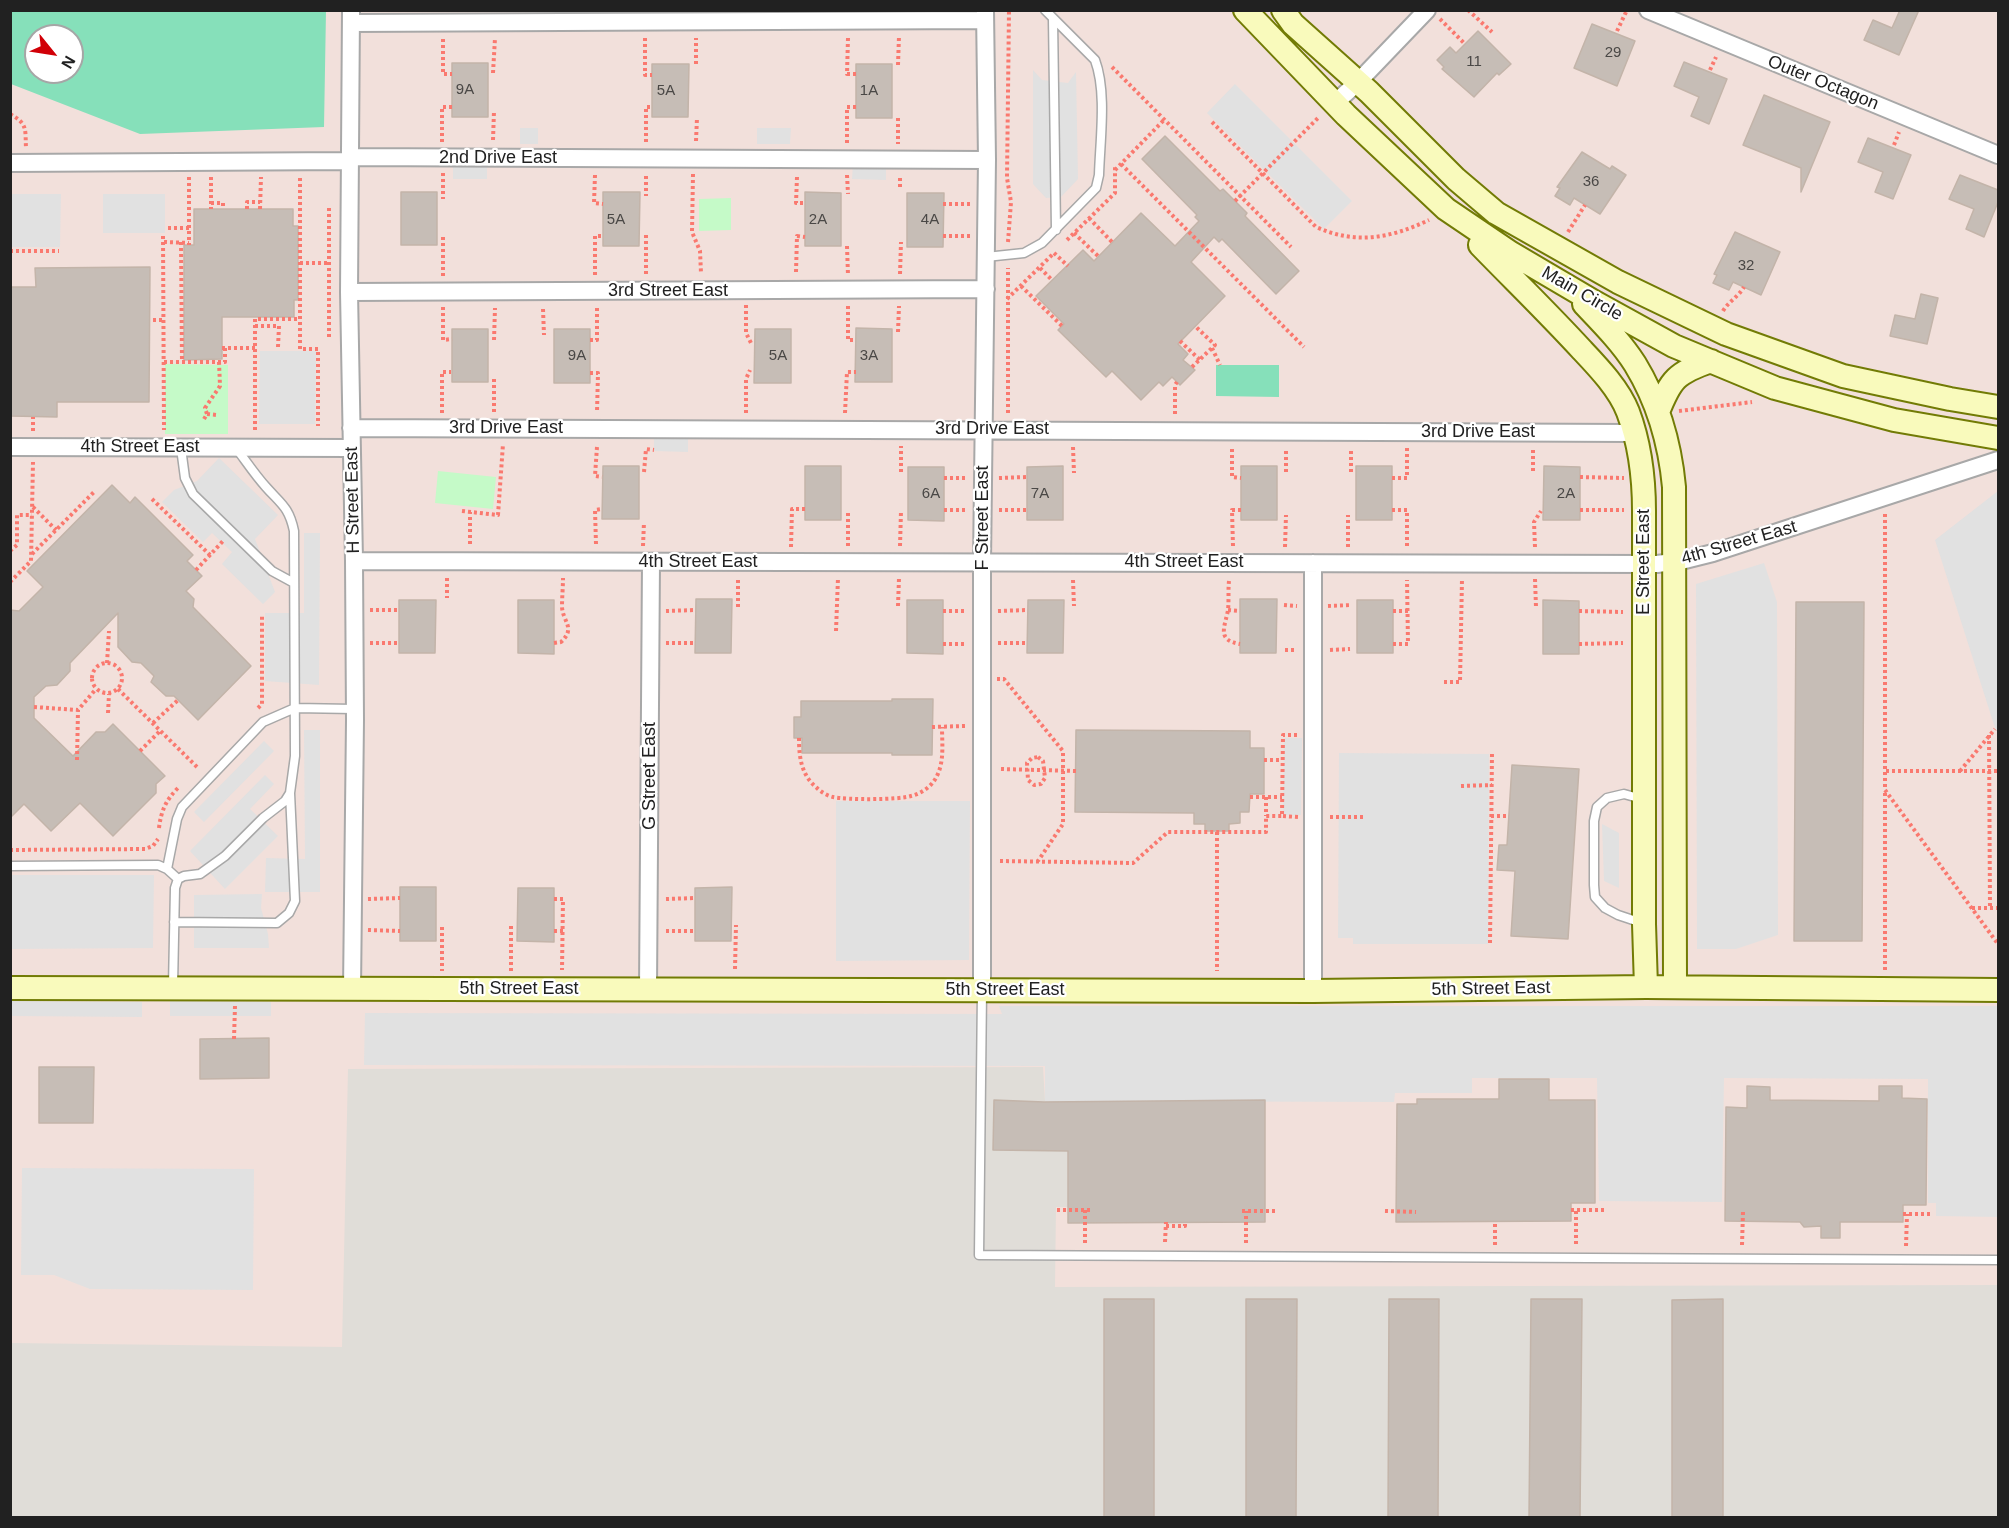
<!DOCTYPE html>
<style>
body{margin:0}
#map{position:relative;width:2009px;height:1528px;overflow:hidden;background:#f1ede7;font-family:Helvetica,sans-serif}
canvas{display:block}
.frame{position:absolute;inset:0;border:12px solid #212121;pointer-events:none}
.north{position:absolute;left:24px;top:24px;width:60px;height:60px;box-sizing:border-box;background:#fff;border:2px solid #a6a6a6;border-radius:50%;rotate:120deg;font-size:16px;font-weight:700;line-height:24px;text-align:center;color:#212121}
.north::after{content:'';display:block;margin:auto;width:21px;height:27px;background:#d10007;clip-path:polygon(50% 0,100% 100%,50% 72%,0 100%)}
</style>
<div id="map">
<canvas width="2009" height="1528"></canvas>
<div class="frame"></div>
<div class="north">N</div>
</div>
<script>
const g = document.querySelector('canvas').getContext('2d');
g.lineJoin = 'round';
function paint(path, color) { g.fillStyle = color; g.fill(path, 'evenodd'); }
function stroke(path, color, width, dash) { g.strokeStyle = color; g.lineWidth = width; g.lineCap = dash ? 'butt' : 'round'; g.setLineDash(dash || []); g.stroke(path); }
function drawText(font, color, halo, rows, align = 'center') {
  g.font = font + ' Helvetica,sans-serif'; g.lineWidth = 4.5; g.setLineDash([]); g.textBaseline = 'middle'; g.strokeStyle = halo; g.fillStyle = color; for (const [text, x, y, turn = 0] of rows) {
    g.save(); g.translate(x, y); g.rotate((+turn || 0) * Math.PI / 180); g.textAlign = isNaN(turn) ? turn : align; if (halo) g.strokeText(text, 0, 0); g.fillText(text, 0, 0); g.restore();
  }
}
paint(new Path2D(`
 M10 11H1998V1517H11ZM36 36H72V72H36Z`), '#f2e0db');
paint(new Path2D(`
 M1043 1067 1045 1101H1068V1207H1056L1055 1287 1998 1285V1517L11 1518V1343L342 1347 348 1069Z`), '#e0ddd8');
paint(new Path2D(`
 M731 198V230L699 231V199Z
 M165 364 228 365V434H165Z
 M438 471 496 477 493 509 435 503Z`), '#c5fac8');
paint(new Path2D(`
 M10 11H326L324 127 140 134 11 84ZM36 36H72V72H36Z
 M1216 365H1279V397L1216 396Z`), '#86e0ba');
paint(new Path2D(`
 M1033 70 1042 80 1068 83 1076 72 1078 179 1061 197 1046 198 1033 184Z
 M1235 84 1352 201 1324 229 1207 113Z
 M520 128H538V144H520Z
 M757 128H791L790 144H757Z
 M453 163 487 164V179H453Z
 M853 164H886V180L852 179Z
 M11 194H61L60 247H11Z
 M103 194H165V233H103Z
 M260 351H316L315 424H259Z
 M654 436H688V452L654 451Z
 M219 458 278 515 255 539 275 592 263 604 222 564 232 552 212 533 203 542 162 502 174 490 197 481Z
 M1998 491V731H1996L1935 540Z
 M304 533H320L319 685 265 681V613H304Z
 M1764 563 1777 602 1778 935 1736 949H1697L1696 584Z
 M304 730H320V892H265L266 858 305 859Z
 M1284 738H1302L1301 815H1283Z
 M264 741 274 751 204 822 194 812Z
 M1339 753 1489 754 1488 944H1353V938H1338Z
 M265 775 274 784 250 809 278 836 225 889 190 851Z
 M836 801H970L969 960 836 961Z
 M1602 824 1619 833V888L1604 881Z
 M11 875H154L153 948 11 949Z
 M262 894 261 908 268 934 269 948H194V895Z
 M11 1001 142 1002V1017L11 1016Z
 M170 1001 271 1002V1016H170Z
 M999 1006H1998V1217L1936 1216V1203H1928V1079L1724 1078 1722 1202 1599 1201 1597 1078H1472V1093H1395L1394 1102 1045 1101V1066L364 1065 365 1013 1002 1014Z
 M22 1168 254 1169 253 1290 90 1289 54 1275H21Z`), '#e1e1e1');
const building = new Path2D(`
 M1900 10H1919L1899 55 1864 40 1873 20 1892 28Z
 M1592 24 1635 41 1617 86 1574 68Z
 M1478 31 1511 64 1499 75 1497 73 1474 97 1442 69 1444 67 1437 60 1450 47 1456 53Z
 M1684 62 1727 79 1709 124 1691 116 1699 97 1674 86Z
 M452 63H488V117H452Z
 M652 64H689L688 117H652Z
 M856 64H892V118H856Z
 M1764 95 1830 122 1801 192V168L1743 145Z
 M1165 136 1220 191 1223 189 1247 213 1245 216 1299 271 1276 294 1222 239 1219 242 1214 237 1191 262 1225 296 1178 344 1188 354 1183 360 1195 370 1180 385 1172 377 1163 386 1159 382 1141 400 1112 371 1106 377 1058 330 1064 324 1036 296 1083 250 1094 261 1141 213 1175 246 1199 221 1195 217 1197 215 1142 159Z
 M1868 138 1911 155 1893 199 1875 192 1883 172 1858 162Z
 M1582 152 1610 169 1612 166 1626 175 1600 214 1574 198 1570 205 1555 196 1560 188 1557 187Z
 M1960 175 1998 190V202L1984 237 1966 229 1974 209 1949 199Z
 M401 192H437V245H401Z
 M603 192H640L639 246H603Z
 M805 192 841 193V246H805Z
 M907 193H944L943 247H907Z
 M194 209H293V226H298V300H294V317H222V359L184 360V245H194Z
 M1735 232 1780 252 1761 295 1733 282 1729 290 1713 283 1717 275 1714 274Z
 M150 267 149 402H57V417L11 416 10 287H36L35 268Z
 M1921 294 1938 298 1927 344 1890 336 1895 315 1915 319Z
 M856 328 892 329V382H855Z
 M452 329H488V382H452Z
 M554 329H590V383H554Z
 M755 329H791V383H754Z
 M603 466H639V519H602Z
 M805 466H841V520H805Z
 M1063 466V520H1027V467Z
 M1241 466H1277V520H1241Z
 M1356 466H1392V520H1356Z
 M1544 466 1580 467V520H1543Z
 M908 467H944V521L908 520Z
 M112 485 130 503 135 497 193 555 187 561 202 576 186 591 194 599 193 607 251 666 198 720 174 696H166L151 682 154 676 141 663 132 662 118 647V613L70 663V671L57 685 46 686 34 697V718L73 756 96 732H105L113 724 165 776 156 784V793L113 836 80 803 51 831 24 804 10 818V610L19 611 43 587 27 571Z
 M696 599H732L731 653H695Z
 M1240 599H1277L1276 653H1240Z
 M399 600H436L435 653H399Z
 M518 600H554V654L518 653Z
 M907 600H943V654L907 653Z
 M1028 600H1064L1063 653H1027Z
 M1357 600H1393V653H1357Z
 M1543 600 1579 601V654H1543Z
 M1796 602H1864L1862 941H1794Z
 M892 699H933L932 755H892V753H802V738H794V717H801V701H892Z
 M1076 730 1250 731V748H1264V794H1250L1249 812H1240V823L1229 824V831H1205V824H1194V813L1075 812Z
 M1512 765 1579 769 1568 939 1511 936 1515 871 1497 870 1499 845H1507Z
 M400 887H436V941H400Z
 M732 887 731 941H695V888Z
 M518 888H554V942L517 941Z
 M269 1038V1078L200 1079V1039Z
 M39 1067H94L93 1123H39Z
 M1499 1079H1549V1100H1595V1203H1571V1221L1396 1222 1397 1104H1417V1099H1499Z
 M1747 1086 1770 1087V1100L1879 1101V1086H1902V1098L1927 1099 1926 1205H1903V1222H1840V1238H1821V1226L1804 1227 1800 1222 1725 1221 1726 1107 1747 1108Z
 M994 1100 1044 1102 1265 1100V1222L1068 1223V1151L993 1150Z
 M1104 1299H1154V1518H1104Z
 M1246 1299H1297L1296 1518H1246Z
 M1389 1299H1439L1438 1518H1388Z
 M1531 1299H1582L1580 1518H1529Z
 M1723 1299V1518H1672V1300Z`);
paint(building, '#c6bdb6');
stroke(building, '#c3b4a9', 1.5);
const lane = new Path2D(`
 M1053 19 1056 230
 M986 257 1024 253 1042 243 1096 188 1099 175C1100 140 1107 92 1095 60L1045 10
 M181 448 185 478 193 494 272 571 294 583
 M1642 799 1624 794 1607 798 1597 807 1594 821V885L1595 897 1605 908 1618 915 1642 923
 M10 866 158 865 167 869 178 879
 M167 869 177 819 182 807 263 722 295 708 354 709
 M174 922 277 923 289 913 295 901 290 793
 M173 986 175 888 178 879 184 876 200 874 225 856 263 818 285 801 290 793 295 756 294 531C289 507 281 504 266 487 255 475 246 461 236 448
 M982 991 979 1255 1998 1260`);
const street = new Path2D(`
 M351 10 349 292 354 561 355 720 352 989
 M1648 10 1998 155
 M351 23 985 20
 M1335 103 1358 82 1427 10
 M10 163 350 161 355 157 987 160
 M349 292 986 289
 M351 428 1634 433
 M10 447 351 448
 M354 561 1657 564 1681 561 1713 553 1998 460
 M648 989 651 562
 M982 990V562L987 160 985 10
 M1313 991V563`);
const secondary = new Path2D(`
 M1245 10 1346 115 1446 209 1511 253 1596 303 1674 346 1775 388 1894 420 1998 438
 M1283 10 1293 24 1369 92 1456 179 1496 213 1618 282 1726 334 1843 376 1950 399 1998 407
 M1480 245C1514 280 1549 314 1582 350 1599 368 1619 389 1628 412 1640 444 1644 477 1644 511V924L1646 987
 M1584 304C1602 323 1621 342 1635 364 1657 400 1670 444 1674 487L1675 987
 M1658 412C1671 379 1676 373 1711 361
 M10 988 1313 991 1646 987 1998 990`);
stroke(lane, '#a8a8a8', 11);
stroke(street, '#a8a8a8', 20);
stroke(secondary, '#727b05', 26);
stroke(new Path2D(`
 M1468 10 1492 32
 M1440 19 1465 44
 M1617 31 1627 10
 M645 38V75H652
 M848 38 847 74H856
 M443 39V74H452
 M696 64V38
 M898 65 899 36
 M1112 67 1291 247
 M1710 70 1716 57
 M493 73 495 38
 M10 114C28 124 25 129 26 148
 M898 118V144
 M1212 122 1316 227C1356 245 1391 238 1429 220
 M493 140 494 111
 M696 141 697 118
 M442 142V107H452
 M646 142V107H652
 M847 143V107H856
 M1894 145 1899 132
 M1121 164 1304 347
 M1115 170 1164 120
 M443 173V199
 M693 174 692 232 700 251 701 273
 M595 175 594 203 603 204
 M847 175 848 194
 M646 176V196
 M189 177V245
 M211 177V209
 M797 177 796 203H805
 M300 178V349H318V426
 M900 187V176
 M1235 201 1319 117
 M211 203H223V209
 M943 204H970
 M329 208V340
 M247 209V202H260
 M260 209 261 177
 M1089 218 1112 242
 M168 228H189
 M1568 232 1585 205
 M1074 233 1098 256
 M163 236 164 430
 M943 236H970
 M1067 240 1115 193V166
 M164 242 189 243
 M181 242 182 362
 M1008 242 1011 202 1007 178 1009 10
 M847 246 848 275
 M10 251H59
 M1054 253 1068 266
 M300 263H329
 M1040 268 1052 280
 M796 272 797 236 805 237
 M646 274V233
 M900 274 901 242
 M595 275V236H603
 M443 276V234
 M1021 286 1062 326
 M1007 299 1053 254
 M746 305V333L752 345
 M848 306V340H856
 M443 307V340L452 339
 M543 309 544 335
 M1723 311C1729 301 1738 297 1744 287
 M153 320H164
 M255 326H279L278 347
 M898 332 899 306
 M494 340 495 308
 M590 340H597V306
 M1180 341 1200 360
 M222 348H255
 M1212 348 1220 365
 M164 362H225V348
 M1192 367 1215 345 1195 326
 M590 373H598L597 412
 M1679 411 1752 402
 M494 412V377
 M442 413V372H451
 M746 413V379L750 370
 M845 413 847 372H856
 M1008 413V268
 M207 414 217 415
 M1175 414V385L1177 382
 M204 419 207 414 205 408 220 386 219 362
 M255 430V319H300
 M33 431V417
 M597 447 595 476 602 477
 M1073 447 1074 473
 M1232 449V477L1241 478
 M1533 450V474
 M644 472 646 449 654 450
 M901 472V446
 M1286 472V449
 M1351 472V449
 M1580 477 1624 478
 M944 478H967
 M999 478 1027 477
 M1392 478H1407V448
 M152 499 210 555
 M33 507 56 530
 M944 510H967
 M999 510H1027
 M1392 510H1407V548
 M1580 510H1624
 M462 511 498 515 503 444
 M1885 514V790L1998 944
 M470 544V512
 M596 544 595 510 602 509
 M643 546 644 522
 M848 546V511
 M900 546 901 511
 M1233 546 1232 510H1241
 M791 547 792 509H805
 M1285 547 1286 515
 M1348 547V515
 M1535 547 1534 522 1541 511
 M10 551 17 545V515H32
 M32 554 95 491
 M196 570 224 540
 M447 578V598
 M1535 579 1536 607
 M738 580V609
 M1073 580 1074 606
 M1229 581C1228 590 1229 601 1228 610 1225 627 1216 640 1240 644
 M10 582 31 561 33 462
 M1284 605 1297 606
 M898 606 899 578
 M1328 606 1352 605
 M370 610H399
 M1228 610 1240 611
 M666 611 696 610
 M943 611H967
 M998 611 1027 610
 M1393 611H1408
 M1579 611 1623 612
 M836 631 838 578
 M370 643H399
 M554 643 561 642C576 628 563 622 562 607 562 597 563 587 563 578
 M666 643H696
 M998 643H1027
 M943 644H966
 M1393 644H1408L1407 580
 M1579 644 1623 643
 M1285 650H1296
 M1330 650 1350 649
 M92 678a15 15 0 1 1 30 0a15 15 0 1 1-30 0Z
 M107 663 109 631
 M997 679H1004L1063 751V824L1038 861
 M1444 682H1460L1462 579
 M118 689 198 768
 M34 707 78 710
 M258 708 262 704V615
 M108 713 109 694
 M153 723 178 700
 M932 727 965 726
 M1297 735H1283L1282 816 1298 817
 M1989 735 1990 908
 M799 738C799 757 801 775 817 788 821 792 828 796 833 797 847 800 899 800 911 796 920 794 929 788 934 781 945 765 942 745 942 727
 M140 751 160 731
 M1038 757 1043 761 1045 778 1041 784 1034 785 1028 780 1027 763 1032 758Z
 M77 760 78 710 96 689
 M1264 760H1282
 M1001 769 1076 771
 M1886 771H1998
 M1960 771 1995 729
 M1461 786 1492 785
 M1250 797H1282
 M1266 797V816
 M1491 816H1508
 M1330 817H1363
 M159 828C161 811 166 800 178 788
 M1217 832V971
 M10 850 145 849 153 846 158 839
 M1000 861 1133 863 1168 832H1266V816H1282
 M368 899 400 898
 M554 899H563L562 970
 M666 899 695 898
 M1972 908H1998
 M511 926V971
 M442 927V971
 M368 930 400 931
 M554 931H563
 M666 931H695
 M1490 943 1492 753
 M735 969 736 925
 M1885 970V791
 M234 1039 235 1006
 M1057 1210H1091
 M1571 1210H1604
 M1242 1211H1275
 M1385 1211 1416 1212
 M1576 1211V1246
 M1903 1214H1933
 M1166 1226H1185V1222
 M1165 1242 1166 1222
 M1085 1243V1210
 M1246 1243V1211
 M1495 1245V1222
 M1742 1245 1743 1212H1745
 M1906 1246 1907 1214`), '#fa796f', 4, [3, 3]);
stroke(lane, '#fff', 8);
stroke(street, '#fff', 16);
stroke(secondary, '#f9fabc', 22);
drawText('15px', '#4a4846', null, [
 ["29",1613,53],
 ["11",1474,62],
 ["9A",465,90],
 ["5A",666,91],
 ["1A",869,91],
 ["36",1591,182],
 ["5A",616,220],
 ["2A",818,220],
 ["4A",930,220],
 ["32",1746,266],
 ["9A",577,356],
 ["5A",778,356],
 ["3A",869,356],
 ["6A",931,494],
 ["7A",1040,494],
 ["2A",1566,494]
]);
drawText('18px', '#212121', '#fff', [
 ["Outer Octagon",1823,83,22],
 ["2nd Drive East",498,158],
 ["3rd Street East",668,291],
 ["Main Circle",1582,294,30],
 ["3rd Drive East",506,428],
 ["3rd Drive East",992,429],
 ["3rd Drive East",1478,432],
 ["4th Street East",140,447],
 ["H Street East",353,500,-91],
 ["F Street East",983,518,-90],
 ["4th Street East",1739,543,-16],
 ["4th Street East",698,562],
 ["4th Street East",1184,562],
 ["E Street East",1644,562,-90],
 ["G Street East",650,776,-90],
 ["5th Street East",519,989],
 ["5th Street East",1491,989,-1],
 ["5th Street East",1005,990]
]);
</script>
